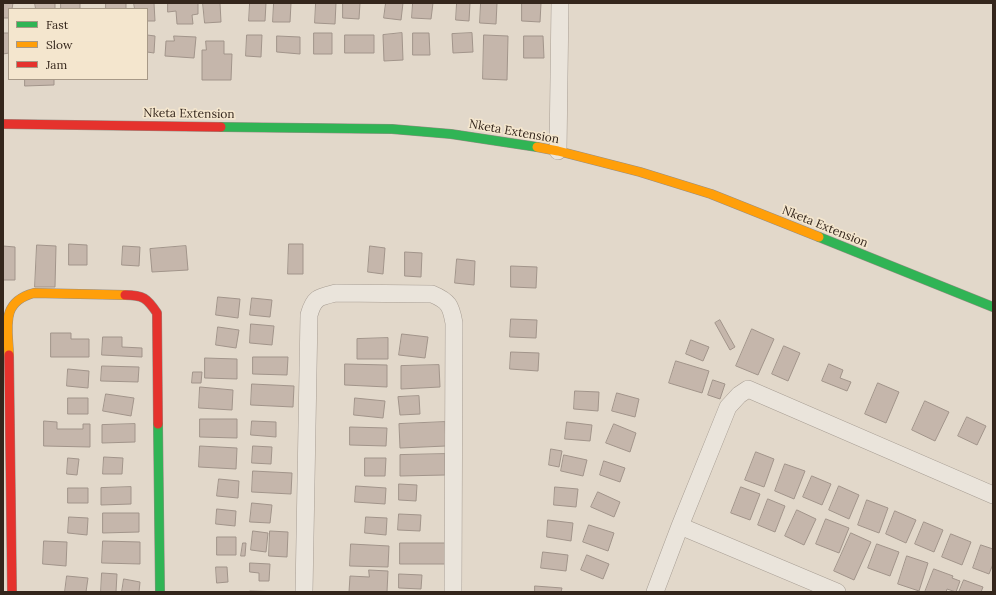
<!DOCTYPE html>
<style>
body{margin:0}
#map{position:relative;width:996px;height:595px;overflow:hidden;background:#e2d8ca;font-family:Lora,serif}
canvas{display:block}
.frame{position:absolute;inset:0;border:4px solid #34261c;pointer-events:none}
.legend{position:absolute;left:8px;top:8px;width:140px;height:72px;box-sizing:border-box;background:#f4e6ce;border:1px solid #a79987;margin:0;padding:5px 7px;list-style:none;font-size:12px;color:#34261c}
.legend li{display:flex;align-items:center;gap:8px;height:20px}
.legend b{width:20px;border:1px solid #a79987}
</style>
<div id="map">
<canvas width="996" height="595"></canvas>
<div class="frame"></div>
<ul class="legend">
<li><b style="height:5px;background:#30b455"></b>Fast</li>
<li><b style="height:5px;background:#ff9f0a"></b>Slow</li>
<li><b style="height:5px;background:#e5322d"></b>Jam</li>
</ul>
</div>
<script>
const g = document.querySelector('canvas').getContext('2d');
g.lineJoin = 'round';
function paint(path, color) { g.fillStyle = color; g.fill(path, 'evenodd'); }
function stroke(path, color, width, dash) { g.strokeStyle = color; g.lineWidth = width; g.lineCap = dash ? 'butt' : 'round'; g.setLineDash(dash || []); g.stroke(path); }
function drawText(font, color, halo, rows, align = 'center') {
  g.font = font + ' Lora,serif'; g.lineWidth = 3.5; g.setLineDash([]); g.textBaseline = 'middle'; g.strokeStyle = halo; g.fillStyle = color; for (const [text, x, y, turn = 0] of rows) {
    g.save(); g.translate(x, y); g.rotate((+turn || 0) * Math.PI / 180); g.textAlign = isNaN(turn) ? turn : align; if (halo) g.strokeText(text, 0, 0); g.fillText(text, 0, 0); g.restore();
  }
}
const building = new Path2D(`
 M3 3H13L12 9H9V18H3Z
 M35 3H55V9H36Z
 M61 3H80V9H61Z
 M106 3H126V9H106Z
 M134 3H154L155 21H147V9H135Z
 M168 3H198V14L192 15 193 24H177L176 11 168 12Z
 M203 3H220L221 22 205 23Z
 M250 3H266L265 21H249Z
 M274 3H291L290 22H273Z
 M316 3H336L335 24 315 23Z
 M343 3H360L359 19 343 18Z
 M386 3H403L401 20 384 18Z
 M413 3H433L431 19 412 18Z
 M457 3H470L469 21 456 20Z
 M481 3H497L496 24 480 23Z
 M522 3H541L540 22 522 21Z
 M3 33H9V53L3 54Z
 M314 33H332V54H314Z
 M402 33 403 60 384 61 383 35Z
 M413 33H429L430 55H413Z
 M472 33 473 52 453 53 452 34Z
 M147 35 155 36 154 53 147 52Z
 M247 35H262L261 57 246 56Z
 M345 35H374V53H345Z
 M484 35 508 36 507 80 483 79Z
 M174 36 196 37 194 58 165 56 166 41H174Z
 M277 36 300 37V54L277 52Z
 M524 36H543L544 58H524Z
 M206 41H224V54H232L231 80H202V50H206Z
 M25 79H54V85L25 86Z
 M69 244 87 245V265H69Z
 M289 244H303V274H288Z
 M37 245 56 246 55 287H35Z
 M3 246 15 247V280H3Z
 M123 246 140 247 139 266 122 265Z
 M186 246 188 270 152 272 150 249Z
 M370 246 385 248 383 274 368 272Z
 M405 252 422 253 421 277 405 276Z
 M457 259 475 261 474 285 455 283Z
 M511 266 537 267 536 288 511 287Z
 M218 297 240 299 238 318 216 315Z
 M252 298 272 300 270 317 250 315Z
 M511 319 537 320 536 338 510 337Z
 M720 320 735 347 730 350 715 323Z
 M251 324 274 326 272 345 250 343Z
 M218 327 239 330 236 348 216 345Z
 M752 329 774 339 758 375 736 366Z
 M51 333H71V339H89V357H51Z
 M402 334 428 337 425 358 399 355Z
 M103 337H122V347L142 348V357L102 355Z
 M388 338V359H357V339Z
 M691 340 709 347 703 361 686 354Z
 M784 346 800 353 788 381 772 374Z
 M511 352 539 353 538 371 510 369Z
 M253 357H288L287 375 253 374Z
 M205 358 237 359V379L205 378Z
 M676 361 709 371 702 393 669 383Z
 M345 364 387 365V387L345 385Z
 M829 364 843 370 840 378 851 382 847 391 822 381Z
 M439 365 440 387 401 389V366Z
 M102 366 139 367 138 382 101 381Z
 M68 369 89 371 88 388 67 386Z
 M193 372H202L201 383H192Z
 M713 380 725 384 720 399 708 395Z
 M878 383 899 392 886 423 865 414Z
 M252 384 294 386 293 407 251 405Z
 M200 387 233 390 232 410 199 408Z
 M575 391 599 392 598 411 574 409Z
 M617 393 639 399 635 417 612 411Z
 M106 394 134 398 131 416 103 411Z
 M419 396 420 414 400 415 398 397Z
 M68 398H88V414H68Z
 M355 398 385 401 383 418 354 415Z
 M925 401 949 412 935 441 912 430Z
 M967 417 986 426 977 445 958 436Z
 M200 419H237V438L200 437Z
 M44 421 57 422V429H83V424H90V447L44 446Z
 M252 421 276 422V437L251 435Z
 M445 422 446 446 400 448 399 424Z
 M567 422 592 425 590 441 565 439Z
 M135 424V442L102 443V425Z
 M614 424 636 433 630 452 606 443Z
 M350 427 387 428 386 446 350 445Z
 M200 446 237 448 236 469 199 467Z
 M253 446 272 447 271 464 252 463Z
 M551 449 562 451 559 467 549 465Z
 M756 452 774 459 764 487 745 480Z
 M445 454V475L400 476V455Z
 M564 455 587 460 583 476 561 471Z
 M104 457 123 458 122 474H103Z
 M68 458 79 459 77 475 67 474Z
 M365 458H386L385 476H365Z
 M604 461 625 468 620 482 600 475Z
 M785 464 805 471 794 499 775 491Z
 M253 471 292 473 291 494 252 492Z
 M812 476 831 484 822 505 803 497Z
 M219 479 239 481 238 498 217 496Z
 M399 484 417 485 416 501 399 500Z
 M356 486 386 488 385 504 355 502Z
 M839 486 859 495 849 519 829 510Z
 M131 487V504L101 505V488Z
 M555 487 578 489 576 507 554 505Z
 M741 487 760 494 750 520 731 513Z
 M68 488H88V503H68Z
 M598 492 620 502 614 517 591 507Z
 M768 499 785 506 775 532 758 525Z
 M867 500 888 508 879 533 858 525Z
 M252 503 272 505 270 523 250 522Z
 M217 509 236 511 235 526 216 524Z
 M797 510 816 519 804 545 785 536Z
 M895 511 916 520 906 543 886 534Z
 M103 513H139V532L103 533Z
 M399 514 421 515 420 531 398 530Z
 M69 517 88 518 87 535 68 533Z
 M366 517 387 518 386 535 365 533Z
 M826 519 849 528 839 553 816 544Z
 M548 520 573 523 571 541 547 537Z
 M924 522 943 530 934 552 915 544Z
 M589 525 614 533 608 551 583 542Z
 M253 531 268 533 266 552 251 550Z
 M270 531 288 532 287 557 269 556Z
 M851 533 871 542 854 580 834 571Z
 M951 534 971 542 962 565 942 557Z
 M217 537H236V555H217Z
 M44 541 67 542 66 566 43 564Z
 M103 541 140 542V564L102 563Z
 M243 543H246L245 556H241Z
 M400 543H447V564H400Z
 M351 544 389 546 388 567 350 566Z
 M877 544 899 552 890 576 868 568Z
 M981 545 993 549V564L989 574 973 568Z
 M543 552 568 555 566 571 541 568Z
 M587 555 609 564 603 579 581 570Z
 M907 556 928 563 919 591 898 584Z
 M250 563 270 564 269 581H259V573L250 572Z
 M216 567H227L228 582 217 583Z
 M934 569 953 576 952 578 960 581 956 592 947 589 946 592H925Z
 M369 570 388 571 387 592H349L350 576 369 577Z
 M102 573 117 574 116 592H101Z
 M399 574 422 575 421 589 399 588Z
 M67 576 88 578 86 592H65Z
 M124 579 140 582 139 592H122Z
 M964 580 983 587 981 592H959Z
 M535 586 562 588 561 592H535Z
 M250 591 285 592H250Z`);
paint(building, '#c5b6ab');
stroke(building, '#a1948a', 1);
const street = new Path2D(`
 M558 151 560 3
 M680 526 837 592
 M304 592 309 315C314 297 319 297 336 293L432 294C449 301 451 306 454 323L453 592
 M655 592 680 526 728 407 739 395 748 389 993 495`);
const fast = new Path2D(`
 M221 127 392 129 451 134 537 147
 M819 237 993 307
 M158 424 160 592`);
const slow = new Path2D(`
 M537 147 558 151 640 172 711 194 819 237
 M9 355C8 327 0 302 34 293L125 295`);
const jam = new Path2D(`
 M3 124 221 127
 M125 295C143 295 147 298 157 313L158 424
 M9 355 12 592`);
stroke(street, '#a79d93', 18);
stroke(fast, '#968d83', 10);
stroke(slow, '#968d83', 10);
stroke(jam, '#968d83', 10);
stroke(street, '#eae4db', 17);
stroke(fast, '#30b455', 9);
stroke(slow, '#ff9f0a', 9);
stroke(jam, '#e5322d', 9);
drawText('12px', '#34261c', '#f4e6ce', [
 ["Nketa Extension",189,114,1],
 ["Nketa Extension",514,132,10],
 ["Nketa Extension",825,227,22]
]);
</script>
